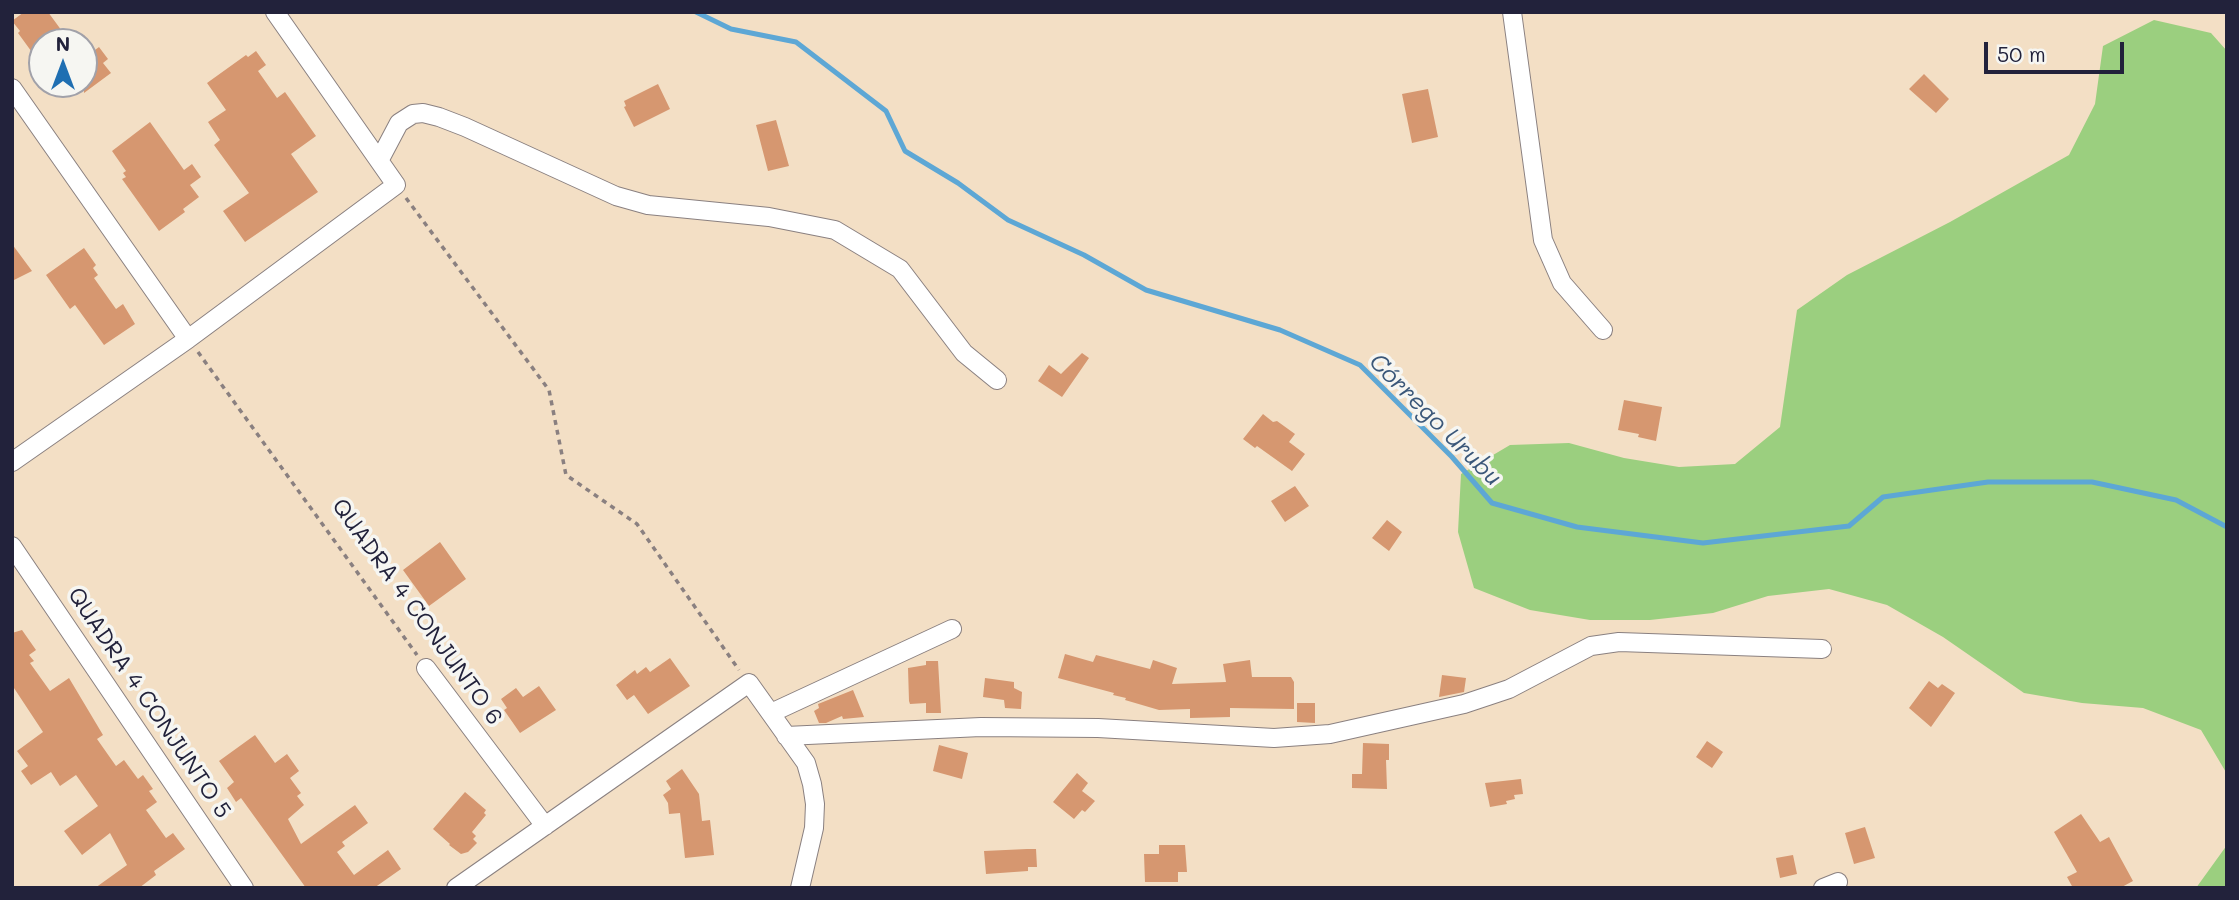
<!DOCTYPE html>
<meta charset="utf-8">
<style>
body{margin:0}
#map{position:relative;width:2239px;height:900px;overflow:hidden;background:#f3dfc5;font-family:Mali,sans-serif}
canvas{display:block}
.frame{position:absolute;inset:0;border:14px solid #22223b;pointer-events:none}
.north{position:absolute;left:28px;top:28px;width:70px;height:70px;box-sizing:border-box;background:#f6f6f2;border:2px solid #a1a1a9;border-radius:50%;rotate:0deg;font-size:19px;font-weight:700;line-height:28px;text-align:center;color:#22223b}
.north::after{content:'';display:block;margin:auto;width:24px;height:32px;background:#1f6fb2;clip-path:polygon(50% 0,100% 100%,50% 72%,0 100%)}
.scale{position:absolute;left:1984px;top:42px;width:140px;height:32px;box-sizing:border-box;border:4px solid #22223b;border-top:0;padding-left:9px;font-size:21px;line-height:24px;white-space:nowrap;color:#22223b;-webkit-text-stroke:5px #f6f6f2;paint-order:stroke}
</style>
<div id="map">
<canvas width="2239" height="900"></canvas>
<div class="frame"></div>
<div class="north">N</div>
<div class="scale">50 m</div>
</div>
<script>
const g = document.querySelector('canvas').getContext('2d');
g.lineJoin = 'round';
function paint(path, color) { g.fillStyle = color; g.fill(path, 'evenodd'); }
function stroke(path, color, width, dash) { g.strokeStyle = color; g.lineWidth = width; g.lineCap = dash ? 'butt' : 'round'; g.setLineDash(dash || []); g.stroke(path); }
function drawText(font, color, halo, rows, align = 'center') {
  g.font = font + ' Mali,sans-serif'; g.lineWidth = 7; g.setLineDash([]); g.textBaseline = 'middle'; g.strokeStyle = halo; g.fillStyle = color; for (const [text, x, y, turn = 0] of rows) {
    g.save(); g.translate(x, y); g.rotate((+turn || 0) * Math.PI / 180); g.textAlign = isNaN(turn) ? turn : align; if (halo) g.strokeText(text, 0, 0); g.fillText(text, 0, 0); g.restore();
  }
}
paint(new Path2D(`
 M2154 20 2211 33 2227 51V774L2201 730 2143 708 2082 703 2024 693 1943 637 1887 605 1829 589 1768 596 1713 613 1650 620H1590L1530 610 1474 588 1458 532 1461 474 1510 445 1569 443 1624 458 1679 467 1735 464 1780 427 1797 310 1847 275 1950 222 2069 155 2095 104 2103 46Z
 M2227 845V888H2196Z`), '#9bcf7f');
stroke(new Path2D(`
 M696 12 731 29 796 42 886 111 905 151 958 183 1008 220 1084 255 1146 290 1280 330 1360 365 1452 457 1492 503 1577 527 1703 543 1849 526 1883 497 1988 482H2092L2176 500 2227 527`), '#5da7d5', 5);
paint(new Path2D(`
 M24 12H48L70 42H42V66L18 33 20 31 12 21Z
 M84 35 95 50 99 47 108 59 103 63 111 73 84 93Z
 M256 51 266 65 258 71 277 98 285 92 316 136 291 154 318 192 245 242 223 211 249 193 214 145 220 140 208 122 226 110 207 83 246 55 248 57Z
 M1924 74 1949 99 1936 113 1909 89Z
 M658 84 670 109 634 127 624 107 626 106 624 101Z
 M1428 89 1438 137 1412 143 1402 94Z
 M776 120 789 166 768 171 756 125Z
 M150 122 184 170 192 164 201 177 190 185 199 197 183 209 185 212 159 231 122 179 126 177 123 173 126 171 112 151Z
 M12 244 32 271 12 281Z
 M84 248 96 265 93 268 98 275 94 278 116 309 123 304 135 324 104 345 75 305 70 309 46 275Z
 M1082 353 1089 358 1062 397 1038 381 1049 365 1061 374Z
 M1624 400 1662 407 1656 441 1638 437 1639 434 1618 430Z
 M1263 414 1273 422 1277 421 1295 434 1289 442 1305 454 1292 471 1257 446 1255 448 1243 439Z
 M1295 486 1309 506 1285 522 1271 501Z
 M1387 520 1402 532 1389 551 1372 538Z
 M440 542 466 579 429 606 403 570Z
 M22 630 36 650 29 655 34 661 30 663 50 691 69 678 103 735 97 739 116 766 124 760 138 779 143 775 153 789 149 791 157 802 146 810 166 838 173 833 185 849 154 871 156 875 139 888H95L127 865 110 833 82 855 64 831 98 806 76 775 60 786 51 772 31 785 21 771 28 766 17 751 43 732 12 685V633Z
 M1065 654 1093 662 1096 655 1150 669 1153 660 1177 668 1172 684 1226 682 1223 664 1250 660 1252 677H1291L1294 682V709L1230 708V717L1190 718V709L1159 710 1125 700 1126 698 1113 695 1114 693 1058 678Z
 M670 658 690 686 648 714 634 695 627 700 616 685 635 670 637 674 646 667 650 672Z
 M926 661H938L941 713H926V703L910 704 909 701 908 668 926 665Z
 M1442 675 1466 678 1464 692 1439 697Z
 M985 678 1014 682V688L1022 692 1021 709 1005 708 1004 700 983 697Z
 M1929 681 1938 688 1942 684 1955 693 1931 727 1909 708Z
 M539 686 556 710 520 733 504 710 507 708 501 699 516 688 523 697Z
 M853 690 864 717 843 719 842 716 826 723H819L814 711 819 708 818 704Z
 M1297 703H1315V723L1297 722Z
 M255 735 275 763 287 754 299 771 290 778 301 793 297 796 304 805 288 819 301 844 355 805 368 823 342 842 345 846 337 852 354 875 388 850 401 869 374 888H306L241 798 236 802 227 788 234 782 219 761Z
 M1707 741 1723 752 1712 768 1696 757Z
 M1363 743 1389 744V760H1386L1387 789 1352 788V774H1362Z
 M939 745 968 753 962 779 933 771Z
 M682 769 699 794 702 821 710 820 714 855 685 858 680 813 669 814 668 803 663 795 671 789 666 781Z
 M1077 773 1088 783 1082 791 1095 801 1085 812 1082 810 1074 819 1053 802Z
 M1521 779 1523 794 1514 795 1515 799 1506 801 1507 804 1490 807 1485 783Z
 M465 792 486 810 484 813 486 815 472 832 476 836 473 839 477 843 468 852 461 854 449 845 450 844 433 829Z
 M2081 814 2100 842 2109 837 2133 881 2120 888H2073L2067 877 2077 872 2054 832Z
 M1865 827 1875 858 1854 864 1845 833Z
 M1159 845H1185L1187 872H1178V882H1145L1144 854H1159Z
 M1027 849H1036L1037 867H1028V871L986 874 984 851Z
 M1793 855 1797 874 1780 878 1776 858Z`), '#d69770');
const street = new Path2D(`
 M1512 12 1543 240 1562 283 1603 330
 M12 88 188 339
 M380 159 399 123 413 114 423 113 439 117 465 127 616 196 648 205 769 217 835 230 900 269 964 353 997 380
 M12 462 188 339 396 185 275 12
 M12 546 244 888
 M426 668 545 826
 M771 713 952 629
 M786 736 981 727 1098 728 1274 738 1330 734 1464 704 1509 689 1591 646 1619 642 1822 649
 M456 888 749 683 806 763 812 784 815 804 814 828 800 888
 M1823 888 1838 882`);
stroke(street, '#8a8080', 20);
stroke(new Path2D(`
 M406 198 549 390 566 475 637 524 739 670
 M198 352 417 655`), '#8a8080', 3.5, [5, 5]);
stroke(street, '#fff', 18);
drawText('23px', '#22223b', '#f6f6f2', [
 ["QUADRA 4 CONJUNTO 6",417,612,54],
 ["QUADRA 4 CONJUNTO 5",149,703,56]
]);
drawText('italic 24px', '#3a5779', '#f6f6f2', [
 ["Córrego Urubu",1435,420,45]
]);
</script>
